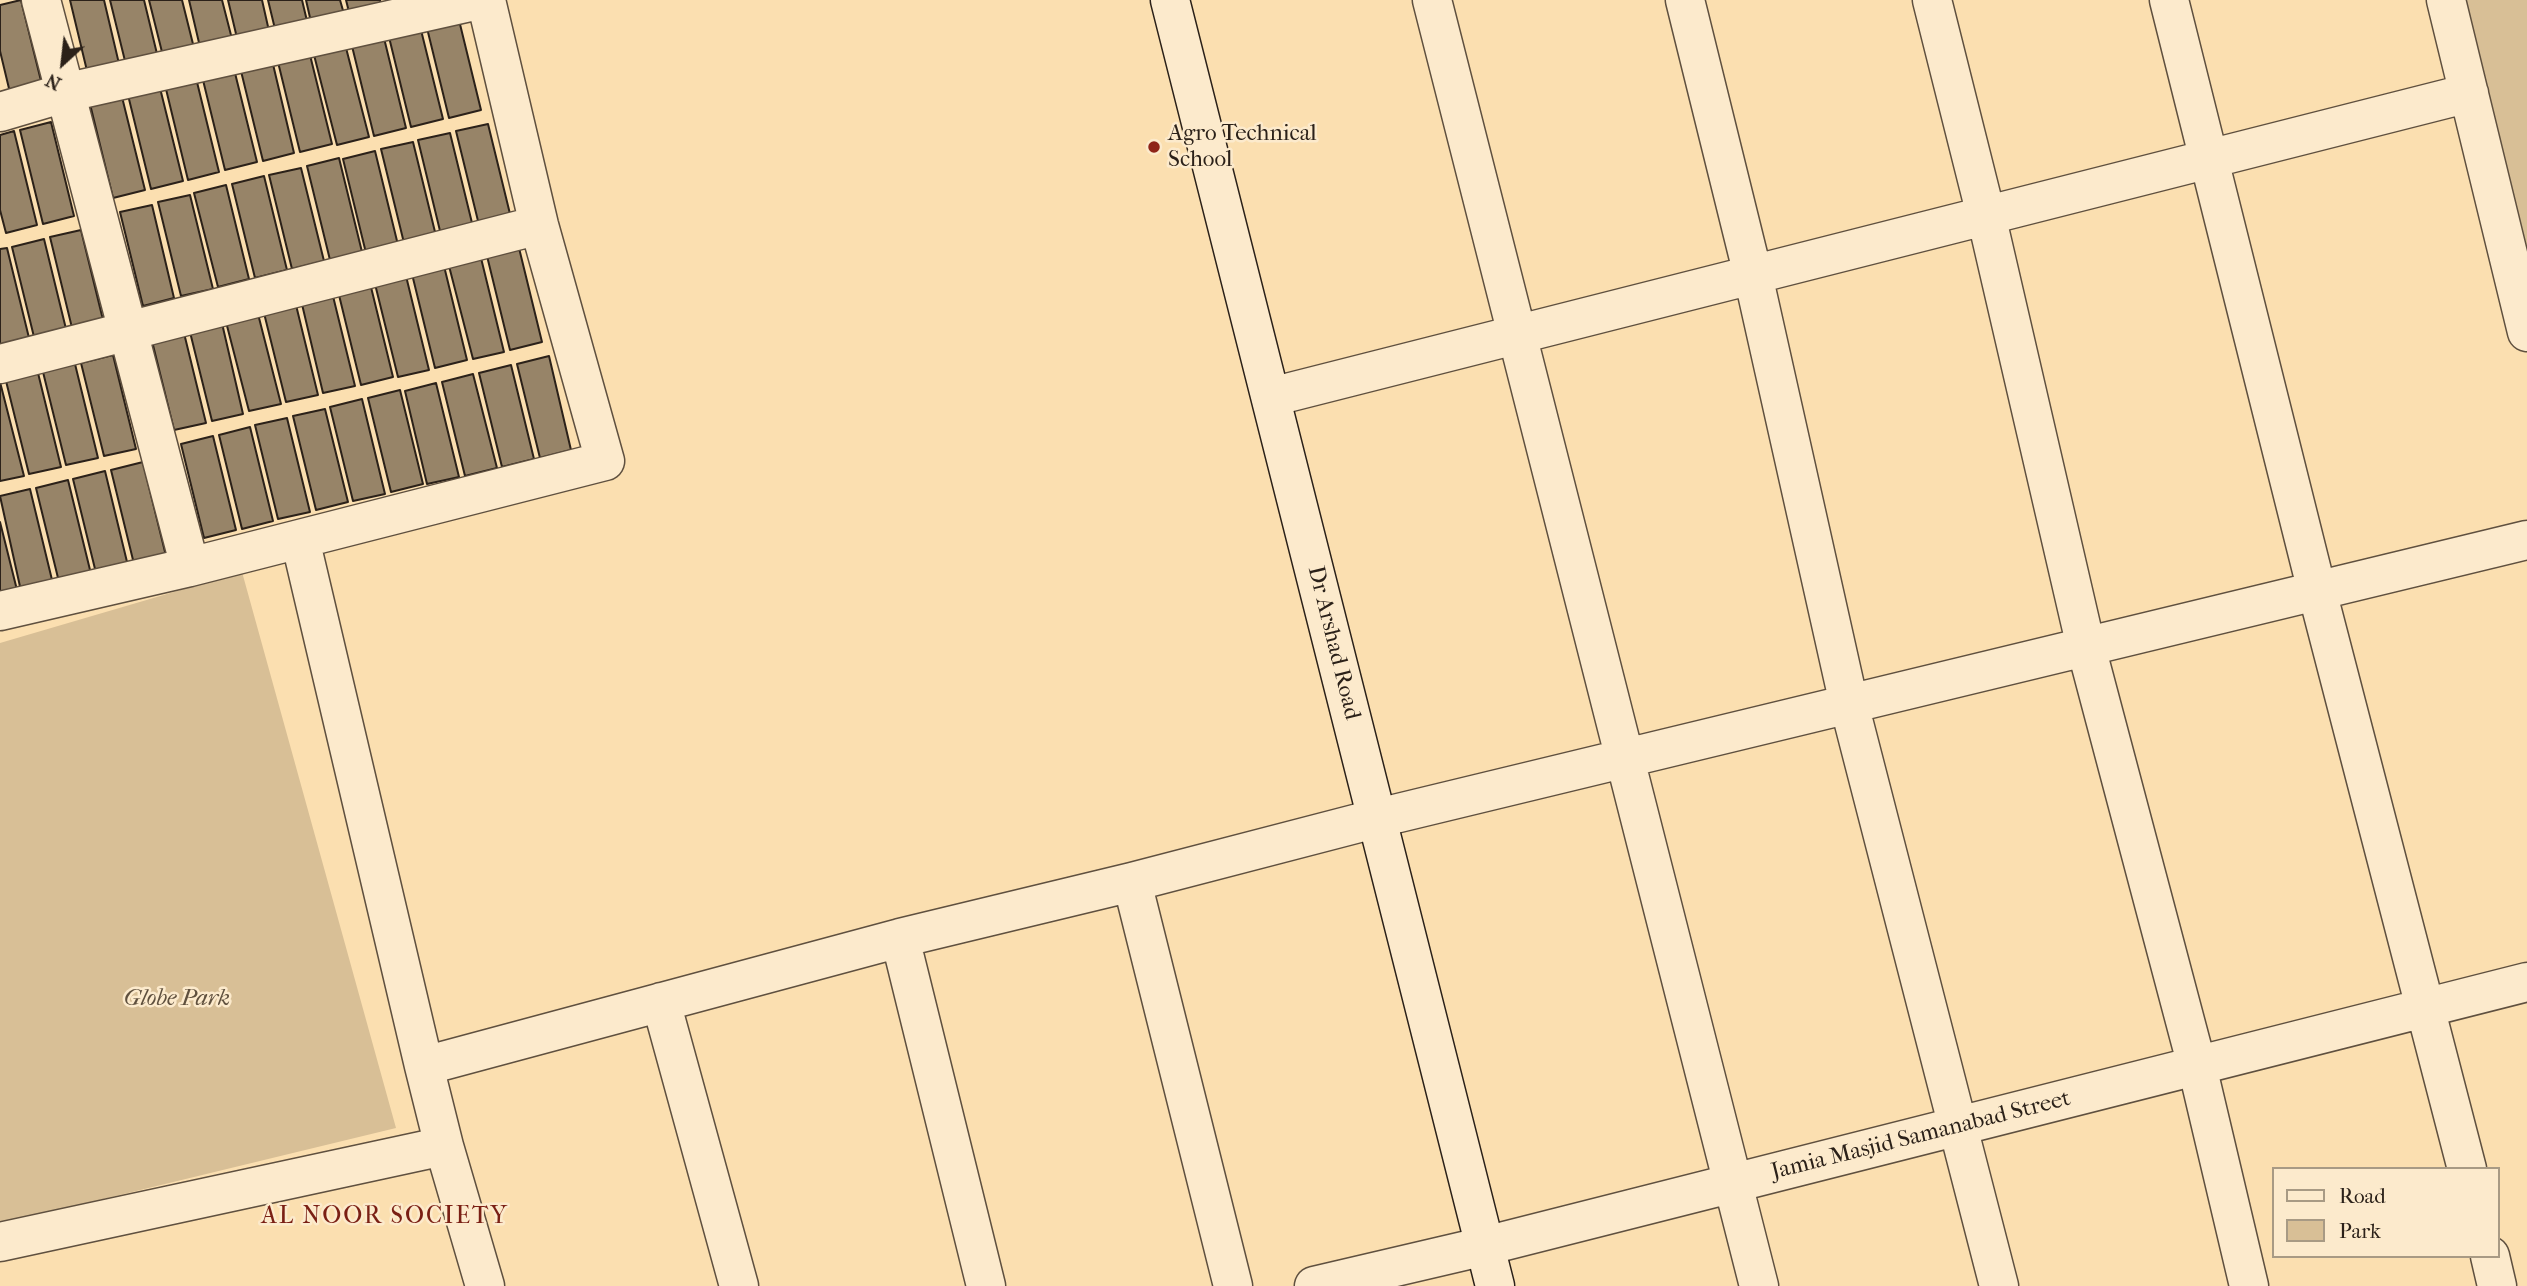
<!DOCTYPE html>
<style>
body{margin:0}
#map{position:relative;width:2527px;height:1286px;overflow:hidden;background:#fbdfb0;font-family:"IM FELL French Canon",serif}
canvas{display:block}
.legend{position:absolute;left:2272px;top:1167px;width:228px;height:91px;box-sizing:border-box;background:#fceacc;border:2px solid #a89a84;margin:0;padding:9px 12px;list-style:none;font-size:21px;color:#2b2119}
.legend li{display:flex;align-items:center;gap:14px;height:35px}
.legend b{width:35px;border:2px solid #a89a84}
.north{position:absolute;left:28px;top:28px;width:70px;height:70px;-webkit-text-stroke:5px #fceacc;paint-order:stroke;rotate:207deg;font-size:19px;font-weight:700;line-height:28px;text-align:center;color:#2b2119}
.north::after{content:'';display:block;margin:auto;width:24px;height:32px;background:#2b2119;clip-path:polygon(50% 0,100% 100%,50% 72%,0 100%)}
</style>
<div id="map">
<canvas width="2527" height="1286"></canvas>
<ul class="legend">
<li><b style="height:9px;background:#fceacc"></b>Road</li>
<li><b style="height:19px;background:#d8bf96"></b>Park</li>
</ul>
<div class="north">N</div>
</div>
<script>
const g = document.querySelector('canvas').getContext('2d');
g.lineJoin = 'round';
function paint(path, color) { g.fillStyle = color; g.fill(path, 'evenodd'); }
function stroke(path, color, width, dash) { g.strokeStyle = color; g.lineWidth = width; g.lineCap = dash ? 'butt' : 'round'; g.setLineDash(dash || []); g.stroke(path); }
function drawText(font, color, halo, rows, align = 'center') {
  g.font = font + ' "IM FELL French Canon",serif'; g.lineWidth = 5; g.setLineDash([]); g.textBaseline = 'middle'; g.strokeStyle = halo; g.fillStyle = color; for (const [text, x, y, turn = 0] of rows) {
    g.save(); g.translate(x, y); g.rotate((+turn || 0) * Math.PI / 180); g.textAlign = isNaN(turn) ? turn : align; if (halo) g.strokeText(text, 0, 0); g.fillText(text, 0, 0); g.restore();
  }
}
paint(new Path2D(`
 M2454 0H2527V318Z
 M242 572 396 1128 0 1224V643Z`), '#d8bf96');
const building = new Path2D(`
 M21 0 44 93 12 101 0 51V5Z
 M70 0H104L120 68 88 75Z
 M110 0H144L158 58 126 65Z
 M149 0H182L194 48 163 56Z
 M189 0H222L232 39 200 47Z
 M228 0H262L269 31 237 38Z
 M268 0H302L307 21 275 29Z
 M306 0H340L344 14 311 22Z
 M346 0H380L381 5 349 12Z
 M458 16 481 110 449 118 426 24Z
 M420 26 443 119 411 127 388 33Z
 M383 34 406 128 374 136 351 42Z
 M345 44 369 137 337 145 313 51Z
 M309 51 332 144 300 152 277 58Z
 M272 60 294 153 263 161 240 67Z
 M234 69 257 162 225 170 202 76Z
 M196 78 219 172 188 180 165 85Z
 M160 88 183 181 151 189 128 95Z
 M122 97 145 190 113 198 90 104Z
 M51 122 74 216 43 224 20 130Z
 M488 124 511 218 479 225 456 131Z
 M14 131 37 225 6 233 0 210V135Z
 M450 133 473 227 441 235 418 140Z
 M413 142 436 236 404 243 381 149Z
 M375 151 398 245 366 253 343 159Z
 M339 158 362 252 330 260 307 166Z
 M301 168 324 261 292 269 269 175Z
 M264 176 287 270 255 278 232 184Z
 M226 185 249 279 218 287 194 193Z
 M190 195 213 289 181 296 158 202Z
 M152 205 174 298 143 306 120 212Z
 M81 230 104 324 73 332 50 237Z
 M44 239 67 333 35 341 12 247Z
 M7 248 30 342 0 349V249Z
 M519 248 542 342 510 350 487 256Z
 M481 258 504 352 473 359 449 266Z
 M444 266 467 360 435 368 412 274Z
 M406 276 429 370 398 377 375 284Z
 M370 283 393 377 361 385 338 291Z
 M332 292 355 386 323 393 301 300Z
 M295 301 318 395 286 402 263 309Z
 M257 310 281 404 249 411 225 318Z
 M221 319 243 414 212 421 189 328Z
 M183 329 206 423 174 430 151 337Z
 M113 355 136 449 104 456 81 363Z
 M549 356 571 450 540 458 517 364Z
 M75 364 98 458 66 465 43 372Z
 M511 365 534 459 502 467 479 373Z
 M38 373 61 467 29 474 6 381Z
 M473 374 497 468 465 476 442 382Z
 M0 382 24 476 0 481Z
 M436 383 459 477 427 484 405 391Z
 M400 390 423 484 391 492 368 398Z
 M362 399 385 494 353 501 330 407Z
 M325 409 348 502 316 510 293 416Z
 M287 418 310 512 278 519 255 425Z
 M250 427 273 521 242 529 219 435Z
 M213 436 236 530 204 538 181 444Z
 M143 462 166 556 134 564 111 470Z
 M105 471 128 566 96 573 73 479Z
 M68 480 91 574 59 582 36 488Z
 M30 489 53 584 21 591 0 496Z
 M0 522 17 590 0 594Z`);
paint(building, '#978468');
stroke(building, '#2b2119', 2);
const street = new Path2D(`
 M41 0 190 567
 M1432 0 1759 1286
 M1685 0 1753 275 1849 704 1999 1286
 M1932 0 1986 215 2086 647 2197 1066 2249 1286
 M2169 0 2317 591 2467 1169
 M2446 0 2527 332
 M0 112 64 93 479 0
 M0 364 539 225
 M1271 397 2469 93
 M300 539 424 1066 444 1146 485 1286
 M0 611 190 567 605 461 539 225 486 0
 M1132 882 1233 1286
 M900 938 986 1286
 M661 1002 739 1286
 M424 1066 900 938 1132 882 1378 818 2527 540
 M0 1242 444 1146
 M2490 1256 2497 1286
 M1314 1286 1485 1246 2527 982`);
const secondary = new Path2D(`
 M1170 0 1495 1286`);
stroke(street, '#5f503f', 41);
stroke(secondary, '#2b2119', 41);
stroke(street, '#fceacc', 38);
stroke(secondary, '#fceacc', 38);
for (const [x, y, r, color] of [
 [1154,147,7,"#8f2418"]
]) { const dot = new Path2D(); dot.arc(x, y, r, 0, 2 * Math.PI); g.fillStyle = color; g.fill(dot); stroke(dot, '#fceacc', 2.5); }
drawText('23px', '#2b2119', '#fceacc', [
 ["Agro Technical",1168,134],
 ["School",1168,160]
], 'left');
drawText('23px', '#2b2119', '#fceacc', [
 ["Dr Arshad Road",1333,643,76],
 ["Jamia Masjid Samanabad Street",1921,1136,-14]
]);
drawText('italic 23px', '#5f503e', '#fceacc', [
 ["Globe Park",177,999]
]);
g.letterSpacing = '2px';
drawText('24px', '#7a1f14', '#fceacc', [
 ["AL NOOR SOCIETY",385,1217]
]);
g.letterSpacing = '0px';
</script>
